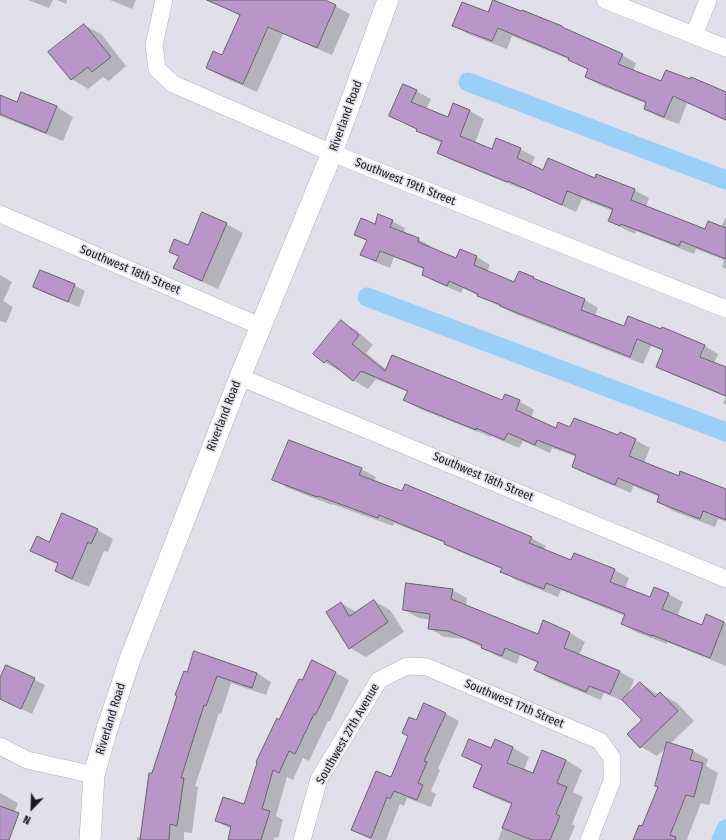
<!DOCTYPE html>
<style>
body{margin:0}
#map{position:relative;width:726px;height:840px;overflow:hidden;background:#e1e0ea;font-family:"Fira Sans Condensed",sans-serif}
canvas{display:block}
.north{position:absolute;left:12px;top:788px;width:40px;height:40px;-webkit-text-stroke:3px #e1e0ea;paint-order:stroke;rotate:203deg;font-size:11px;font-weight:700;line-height:16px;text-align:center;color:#1b1b1f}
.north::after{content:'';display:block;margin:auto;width:14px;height:18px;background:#1b1b1f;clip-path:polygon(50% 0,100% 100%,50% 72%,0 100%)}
</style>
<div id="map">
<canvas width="726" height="840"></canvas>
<div class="north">N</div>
</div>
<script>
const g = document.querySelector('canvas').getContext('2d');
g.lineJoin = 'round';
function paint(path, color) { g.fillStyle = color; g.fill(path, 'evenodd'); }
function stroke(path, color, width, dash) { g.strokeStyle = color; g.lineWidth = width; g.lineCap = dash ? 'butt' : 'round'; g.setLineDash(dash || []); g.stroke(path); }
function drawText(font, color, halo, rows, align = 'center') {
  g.font = font + ' "Fira Sans Condensed",sans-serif'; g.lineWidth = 3.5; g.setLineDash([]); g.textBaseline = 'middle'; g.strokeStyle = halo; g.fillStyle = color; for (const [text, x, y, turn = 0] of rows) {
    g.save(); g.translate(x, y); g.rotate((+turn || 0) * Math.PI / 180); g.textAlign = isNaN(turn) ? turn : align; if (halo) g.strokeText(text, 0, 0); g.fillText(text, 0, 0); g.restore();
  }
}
paint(new Path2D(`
 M28 0H53L49 8Z
 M57 0H67L66 4Z
 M110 0H136L132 9Z
 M220 0H323L350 14 332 55 283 34 257 92 221 76 207 68 223 57 240 16 218 4Z
 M489 13 622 55 636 63 633 71 662 82 726 93V121L687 103 679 124 659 117 645 109 647 104 600 85 586 77 589 70 571 60 512 36 507 49 468 34 454 25Z
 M84 25 101 34 126 66 109 81 103 77 88 89 72 79 50 52Z
 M416 91 431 99 426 110 448 118 454 104 470 111 484 119 475 143 492 150 520 149 535 157 531 166 543 171 595 180 634 190 649 198 646 207 706 230 721 227 726 217V269L722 267 724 260 696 249 694 254 636 231 635 234 624 229 609 221 613 211 582 199 576 212 523 188 522 189 453 161 438 153 442 143 432 139 418 130 390 116Z
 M21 93 57 107 73 117 63 141 0 116V96L17 103Z
 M392 221 405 228 404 233 418 239 432 247 431 248 457 259 460 250 477 257 490 265 487 272 515 283 519 272 534 278 545 284 585 300 598 308 595 316 699 362 705 346 718 354 714 364 726 368V405L723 403 726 397 671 374 657 366 664 351 651 346 643 364 515 314 463 288 461 293 436 282 423 274 425 270 394 257 390 268 375 262 362 254 367 241 356 235 375 225Z
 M226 224 243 233 218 289 191 277 175 268 179 257 170 251 189 246Z
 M0 275 12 282 3 301 13 307 6 323 0 321V322Z
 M74 285 85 291 79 307 45 293 34 287Z
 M341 322 356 330 373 345 366 353 387 370 503 401H519L534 410 531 418 556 430 570 428 635 440 650 448 644 463 679 477 726 490V522L718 519 715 527 673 511 658 502 660 497 633 486 631 493 588 475 573 467 577 457 552 448 550 453 523 441 519 448 491 436V437L420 409 405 400 408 392 376 379 368 389 353 380 341 370 340 371 324 362Z
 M361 469 376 477 374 481 531 538 546 546 544 550 571 561 574 554 615 570 629 578 625 589 651 599 668 594 683 602 677 616 702 626 706 616 726 623V666L667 642V644L636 632 622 624 625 616 561 590 558 597 516 580 501 571 502 569 460 552 445 543 394 523 393 526 332 504V505L288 488 274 479Z
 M97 530 113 539 108 552 104 551 89 587 72 580 56 571 58 565 31 551Z
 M452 590 467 598 466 606 538 635 544 622 570 633 585 642 579 655 619 671 634 680 628 695 640 683 659 695 661 694 677 703 694 721 670 744 693 751 708 759 706 766 718 773 709 805 701 803 687 839 688 840H634L643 827 659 787 667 747 657 756 641 747 643 720 625 702 604 693 601 700 550 679 536 670 539 663 520 655 517 664 497 656 482 647 464 639 444 637 429 628 430 620 419 618 404 610Z
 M374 601 390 610 404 632 366 657 350 648 341 603 356 612Z
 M7 666 45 685 32 714 0 699V681Z
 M184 672 257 673 271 682 266 695 231 683 221 714 219 713 195 786 198 787 192 833 184 832V840H137V837H141L153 775 178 696Z
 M336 673 349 680 330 721H328L309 761 303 758 293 780 287 777 276 816 283 820 278 838 274 837V840H229L231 829 216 821 245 805 280 721 302 682Z
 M446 714 459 721 438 769 440 770 431 791 436 794 431 807 407 798 404 806 400 804 386 840H372L352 830 392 778 417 722Z
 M495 741 513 748 529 757 524 770 533 774 543 751 566 760 582 770 573 792 583 797 572 824 575 826 569 840H498L512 805 491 796 474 787 482 766 463 756 492 749Z
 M0 793 18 803 10 824 0 821Z`), '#0003');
stroke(new Path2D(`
 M468 82 726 180
 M367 297 726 432
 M721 840 726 829`), '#9ad0f8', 19);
const building = new Path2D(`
 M207 0H325L336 5 317 48 268 27 243 84 206 68 213 51 222 55 240 15Z
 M493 0 521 11 522 10 562 26V27L623 54 618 64 661 81 666 70 690 79 691 77 726 92V120L673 96 664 117 644 109 646 102 585 77 588 69 568 60 569 58 498 28 492 41 452 26 462 2 488 12Z
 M84 24 111 57 92 72 88 67 71 80 48 52Z
 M403 84 417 90 411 102 448 117 453 103 470 110 460 136 492 149 496 138 521 148 517 158 543 170 548 158 595 178 596 174 635 189 631 200 705 229 708 221 726 228V259L681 241 679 246 621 224 620 226 608 221 613 209 567 191 562 205 508 181 507 182 437 153 442 141 416 131 417 129 389 116Z
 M21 92 57 106 46 133 0 114V95L17 102Z
 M202 212 227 223 202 281 173 268 179 256 169 252 174 239 188 245Z
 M378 214 393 220 390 227 419 238 418 242 456 258 460 249 477 256 474 265 514 282 519 271 534 277 533 278 585 299 581 310 624 326 628 316 661 329 662 327 705 345 700 357 726 367V396L656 367 663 350 637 339 630 357 500 306 501 305 477 296 478 294 449 281 447 286 422 275 424 268 380 251 376 261 360 255 367 240 354 235 361 218 375 224Z
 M40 270 75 284 68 302 33 287Z
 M341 320 359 335 352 344 385 371 392 355 502 400 505 394 520 400 516 410 556 428 558 422 570 427 574 418 618 435 620 432 636 439 629 456 679 476 680 471 726 489V520L703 511 700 519 657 502 659 495 618 478 615 485 572 467 576 455 537 440 535 445 508 433 504 440 476 428V430L419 407 403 400 408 391 361 371 353 381 327 360 324 363 313 354Z
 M289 440 362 468 359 475 402 491 405 484 532 537 529 543 571 560 574 553 615 569 610 582 650 597 654 587 669 593 662 609 702 625 706 614 724 622 710 658 652 635V636L621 624 625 614 546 583 544 589 500 572 502 568 444 544 445 542 379 515 378 518 318 496 317 497 272 480Z
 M62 513 98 529 91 544 88 542 72 579 55 571 58 563 30 551 37 536 49 542Z
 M406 583 453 589 451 599 538 634 543 620 570 632 564 648 620 671 610 694 589 686 586 692 534 670 538 662 505 648 502 656 481 648 482 645 448 631 428 629 430 614 403 610Z
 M374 600 388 622 349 649 326 612 341 602 349 616Z
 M194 651 257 673 252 688 217 676 206 706 204 705 181 778H184L177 826 170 824 169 840H140L149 773H152L177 696 175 695 184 671 187 672Z
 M312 660 336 672 316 714H314L295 754 289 751 279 773 273 770 262 809 270 811 261 840H228L231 826 215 821 223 797 244 804 257 763 256 762 277 718 279 720 299 679 302 680Z
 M6 665 35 678 21 709 0 699V678Z
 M640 682 655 697 660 692 678 711 640 748 627 734 642 720 622 700Z
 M424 703 446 713 424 761 427 762 418 783 423 785 417 800 394 791 390 799 387 797 371 838 351 830 376 771 391 777 408 736 402 733 409 717 416 720Z
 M469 739 491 748 495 739 513 747 507 763 533 773 542 750 566 760 557 783 567 787 556 814 560 816 550 840H532L502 828 512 803 473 787 482 765 462 756Z
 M667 742 693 750 690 760 703 763 694 797 686 795 670 835 676 837 675 840H633L639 825 642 826 658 787 655 786Z
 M0 806 19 813 9 840H0Z`);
paint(building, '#b896c8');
stroke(building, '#68636a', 1);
const minor = new Path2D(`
 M164 0 154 45 157 69 173 84 332 153 726 309
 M605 0 726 48
 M694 35 708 0
 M0 214 260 326
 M240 377 726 579
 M0 746 27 760 94 775
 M302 840 319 779 379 680 407 666 427 667 600 741 612 758V781L589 840`);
const tertiary = new Path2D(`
 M90 840 94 775 107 729 130 659 240 377 332 153 388 0`);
stroke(minor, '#b1b0b9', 18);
stroke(tertiary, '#b1b0b9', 22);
stroke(minor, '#fff', 17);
stroke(tertiary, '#fff', 21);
drawText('12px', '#1b1b1f', '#e1e0ea', [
 ["Riverland Road",346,116,-70],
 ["Southwest 19th Street",405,182,22],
 ["Southwest 18th Street",130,270,23],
 ["Riverland Road",224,416,-69],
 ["Southwest 18th Street",483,477,23],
 ["Southwest 17th Street",514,704,23],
 ["Riverland Road",111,719,-73],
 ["Southwest 27th Avenue",348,734,-60]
]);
</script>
